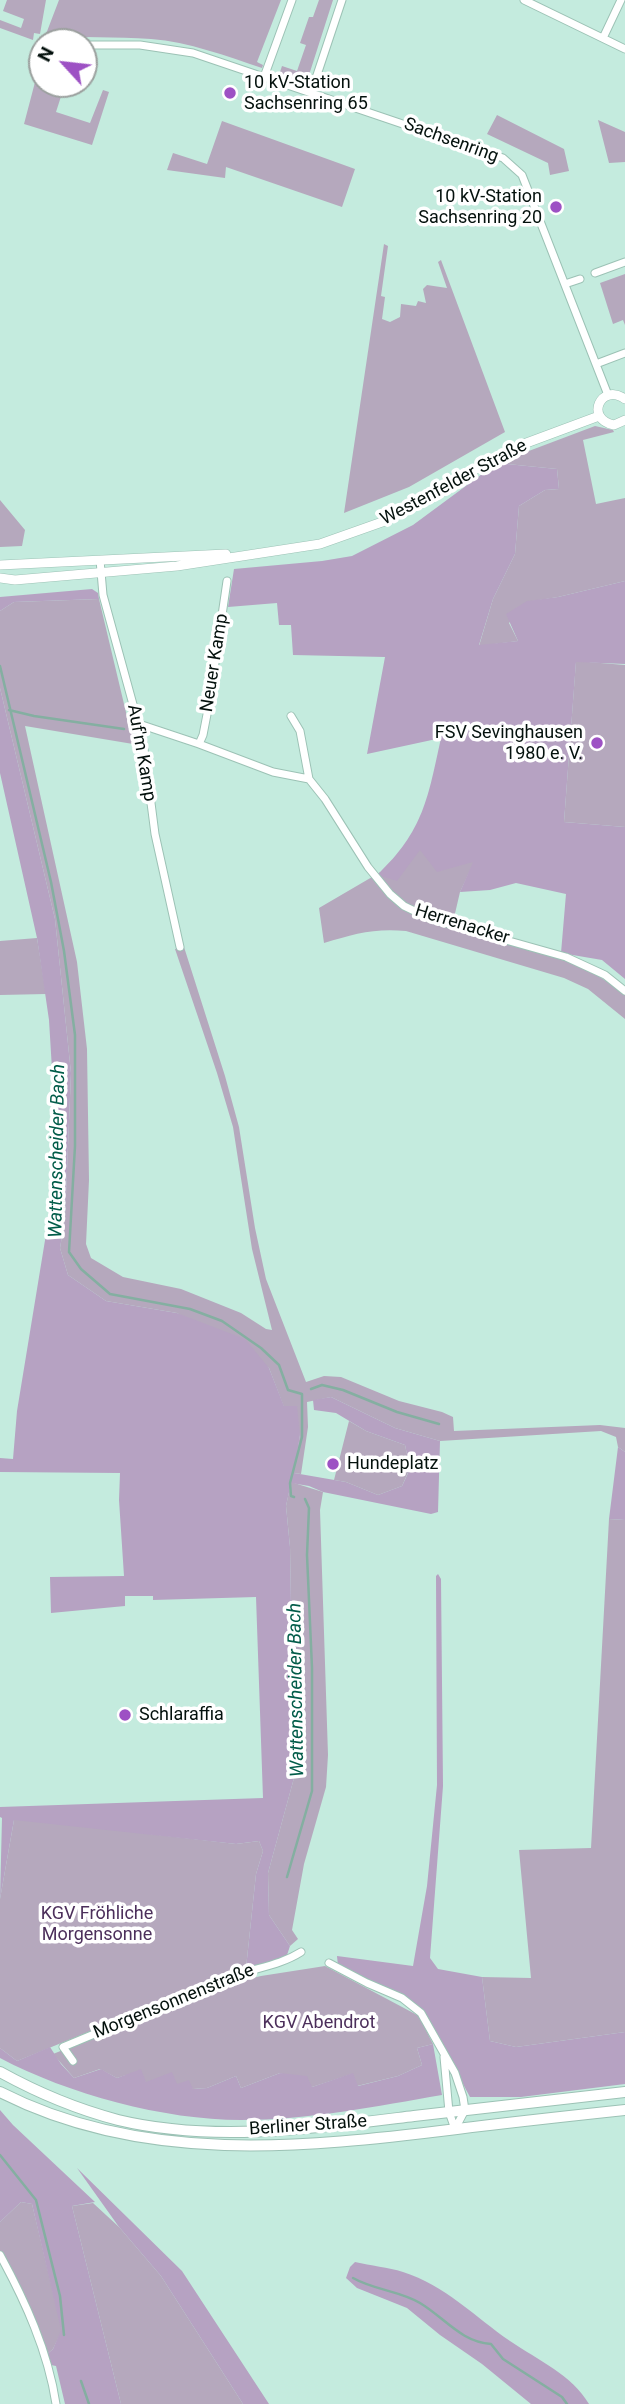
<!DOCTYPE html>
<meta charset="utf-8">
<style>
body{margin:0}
#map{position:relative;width:625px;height:2404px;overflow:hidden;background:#c4ebde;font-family:Roboto,sans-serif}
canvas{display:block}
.north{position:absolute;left:28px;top:28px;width:70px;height:70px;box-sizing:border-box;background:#fff;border:2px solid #9ba09e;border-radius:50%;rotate:297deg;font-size:19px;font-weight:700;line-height:28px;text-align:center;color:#04110d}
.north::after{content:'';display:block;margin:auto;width:24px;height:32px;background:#9d51c4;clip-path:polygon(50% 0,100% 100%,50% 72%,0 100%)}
</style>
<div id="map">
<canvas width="625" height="2404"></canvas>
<div class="north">N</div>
</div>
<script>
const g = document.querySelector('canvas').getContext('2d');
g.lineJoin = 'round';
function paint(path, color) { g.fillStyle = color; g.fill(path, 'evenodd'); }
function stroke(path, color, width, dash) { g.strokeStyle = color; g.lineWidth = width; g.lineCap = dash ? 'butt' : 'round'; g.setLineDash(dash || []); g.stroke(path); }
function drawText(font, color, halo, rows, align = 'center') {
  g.font = font + ' Roboto,sans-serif'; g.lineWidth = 7; g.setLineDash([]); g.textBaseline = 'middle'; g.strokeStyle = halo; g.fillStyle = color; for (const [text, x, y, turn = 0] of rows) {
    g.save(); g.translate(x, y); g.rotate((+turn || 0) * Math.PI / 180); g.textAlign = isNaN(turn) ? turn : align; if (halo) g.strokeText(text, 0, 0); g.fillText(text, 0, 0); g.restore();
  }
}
paint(new Path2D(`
 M7 0H46L40 34 34 33 33 40 0 28V20L21 28 24 19 3 11Z
 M59 0H281L257 62 263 65 262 68C226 56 189 42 151 39 116 36 81 39 46 34Z
 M319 0H333L309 75 299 80 275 72H280L282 66 297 71 306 45 300 43 309 17H313Z
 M39 67H42V84H65L56 112 90 123 103 90 109 92 92 145 24 124Z
 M497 115 564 149 569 171 550 175 548 163 487 134Z
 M598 120 625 132V162L609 163Z
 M222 121 355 169 342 207 226 167 225 178 167 170 173 153 207 164Z
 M384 244 388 246 381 296 385 297 382 319 390 322 400 317 401 304 416 306 418 301 426 303 423 289 427 285 447 288 438 262 441 260 505 432 409 487 344 513Z
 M625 274V325L623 320 613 324 600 283Z
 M595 426 613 430 614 432 583 440 596 504 625 498V581L558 597 527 602 509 623 518 641 479 646 493 599 515 554 519 506 545 490 559 489 557 469 497 463Z
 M0 500 25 530 22 546 0 547Z
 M99 599 129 725 139 745 25 726 77 962 87 1049 89 1180 86 1244 91 1258 123 1277 181 1289 241 1313 266 1329 272 1330 252 1249 233 1127 217 1073 175 949 184 947 225 1076 239 1127 255 1228 266 1279 306 1382 324 1376 341 1377 399 1401 442 1412 453 1417 454 1431 600 1425 625 1428V1452L618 1447 616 1437 601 1431 440 1441 395 1428 331 1397 307 1402 308 1427 301 1474 293 1473 300 1435 284 1407 269 1368 177 1313 106 1301 68 1275 60 1248 65 1218 71 1073 55 919 0 688V611L14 602Z
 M576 661 625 665V827L564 822Z
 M420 849 474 862 460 892 453 922 584 967 625 993V1019L588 989 564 978 406 931C374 928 354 934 324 943L319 908Z
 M37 938 46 994 0 995V941Z
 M349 1421 366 1431 405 1445 410 1468 402 1486 378 1495 346 1482 334 1480Z
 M291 1482 323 1492 320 1510 328 1755 326 1787 304 1864 292 1930 298 1939 290 1946 269 1915 268 1873 294 1778 290 1547 286 1506Z
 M609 1519 625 1520V2032L516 2047 490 2041 482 1977 531 1978 519 1850 591 1848Z
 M21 1819 236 1844 259 1841 263 1851 256 1874 246 1968 17 2061 0 2048V1899L14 1820Z
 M325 1966 419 2016 433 2044 417 2048 422 2065 398 2076 357 2086 352 2074 312 2087 280 2073 241 2088 236 2076 207 2088 193 2089 177 2084 146 2082 126 2075 117 2078 100 2069 74 2078 53 2054 228 1984 261 1976Z
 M21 2202 32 2204 62 2330 53 2349 46 2355 0 2262V2222Z
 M93 2203 119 2227 161 2276 243 2404H121L72 2206Z`), '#b5a8bd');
paint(new Path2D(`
 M497 463 557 469 559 489 545 490 519 506 515 554 493 599 479 645 518 641 506 614 527 601 558 597 625 581V664L576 662 564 822 625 827V979L602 960 561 953 566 894 516 883 490 890 460 892 473 862 437 872 420 850 397 881 377 875C424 831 428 797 441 738L367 754 385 657 293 655 291 625H279L277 603 228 607 234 569 322 561 352 556 413 525Z
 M92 589 98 593 99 599 14 602 0 611V597Z
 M0 688 55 919 71 1073 65 1218 60 1248 68 1275 106 1301 177 1313 245 1339 269 1368 284 1406H297L300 1435 294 1473 346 1482 378 1495 402 1486 410 1469 405 1445 366 1431 336 1413 314 1410 313 1400 331 1397 395 1428 440 1441 438 1512 431 1514 323 1492 309 1486 291 1483 286 1506 290 1547 294 1778 268 1873 269 1915 290 1946 285 1961 246 1968 256 1874 263 1851 259 1841 236 1844 14 1820 0 1899 2 1818 0 1817V1807L263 1798 256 1597 153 1600V1596H125V1606L51 1613 50 1577 124 1576 119 1500 120 1473 0 1472V1458L13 1459 17 1411 49 1216 53 1166V1086L49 1020 37 938 0 773Z
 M618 1447 625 1452V1520L609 1519Z
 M438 1574 441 1579 443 1786 430 1958 438 1969 482 1977 490 2041 516 2047 625 2032V2084L521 2097H470L423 2010 338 1966 337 1956 413 1966 427 1886 437 1785 436 1576Z
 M433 2044 442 2095C378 2106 307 2120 241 2120 164 2120 68 2094 0 2058V2048L17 2061 50 2047 61 2064 74 2078 101 2069 117 2078 141 2069 146 2082 172 2072 177 2084 189 2080 193 2089 207 2088 236 2076 241 2088 280 2073 307 2076 312 2087 353 2073 358 2086 398 2076 422 2065 417 2048Z
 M0 2110 13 2125 95 2202 72 2206 121 2404H65L56 2366 51 2365 46 2355 53 2349 61 2330 32 2204 21 2202 0 2222Z
 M77 2168 182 2271 269 2404H243L161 2276 119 2227Z
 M355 2262C371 2266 388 2267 403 2272 445 2285 475 2317 510 2341 538 2360 572 2375 589 2404H531L482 2364 440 2335 407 2308 357 2288 346 2278 350 2267Z`), '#b6a2c2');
stroke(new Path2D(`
 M0 666 51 882 64 951 75 1035V1146L69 1252 81 1269 110 1294 190 1309 222 1321 261 1348 279 1365 288 1390 302 1394V1437L290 1483 291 1496 294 1497
 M9 710 34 716 124 729
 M311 1389 322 1385 343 1390 397 1412 439 1424
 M287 1877 312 1791V1668L307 1555 309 1508 305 1499
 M0 2155 36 2200 60 2296 64 2335
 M353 2278C374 2290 400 2291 420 2303 445 2318 461 2342 491 2344L503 2359 562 2397 567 2404
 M81 2381 89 2404`), '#84afa1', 2.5);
const minor = new Path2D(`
 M524 0 625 49
 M603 38 621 0
 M84 45H140L193 53 503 158 522 175 608 395
 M264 77 292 0
 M311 93 342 0
 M595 273 625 262
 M565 284 580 279
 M596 364 625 353
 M100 560 103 595 143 741 155 834 180 947
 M291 716 300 731 309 779
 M139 724 199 744 273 772 309 779 325 799 368 867 390 894 404 906 431 919 566 957 605 975 625 991
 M199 744 203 735 209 704 227 581
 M329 1963 367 1983 402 1998 421 2013 455 2073 463 2097 465 2110 455 2129
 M444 2057 449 2112 455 2129
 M73 2061 63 2047 229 1978C253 1968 279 1966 301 1952
 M0 2255C25 2301 48 2351 56 2404`);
const tertiary = new Path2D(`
 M625 399C601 382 584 419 614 425L625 420
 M0 565 226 554
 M0 578 15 580 177 566 320 544 385 521 495 458 521 445 599 416`);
const primary = new Path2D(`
 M0 2072C38 2093 76 2109 118 2120 214 2143 317 2128 414 2116 484 2108 555 2100 625 2092
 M0 2092C143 2165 303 2148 457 2129 513 2122 569 2116 625 2110`);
stroke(minor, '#9cc2b5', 9);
stroke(tertiary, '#9cc2b5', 10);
stroke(primary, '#9cc2b5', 12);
stroke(minor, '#fff', 7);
stroke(tertiary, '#fff', 9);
stroke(primary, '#fff', 10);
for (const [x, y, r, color] of [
 [230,93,7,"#9d51c4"],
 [556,207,7,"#9d51c4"],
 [597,743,7,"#9d51c4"],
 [333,1464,7,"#9d51c4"],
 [125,1715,7,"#9d51c4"]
]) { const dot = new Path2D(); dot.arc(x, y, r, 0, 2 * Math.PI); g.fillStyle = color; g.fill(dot); stroke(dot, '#fff', 2.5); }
drawText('18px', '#04110d', '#fff', [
 ["10 kV-Station",244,83],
 ["Sachsenring 65",244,104],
 ["10 kV-Station",542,197,"right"],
 ["Sachsenring 20",542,218,"right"],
 ["FSV Sevinghausen",583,733,"right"],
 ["1980 e. V.",583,754,"right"],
 ["Hundeplatz",347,1464],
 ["Schlaraffia",139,1715]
], 'left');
drawText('18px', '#04110d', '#fff', [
 ["Sachsenring",451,141,20],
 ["Westenfelder Straße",454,483,-28],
 ["Neuer Kamp",215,663,-81],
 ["Auf'm Kamp",141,753,80],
 ["Herrenacker",462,925,17],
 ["Morgensonnenstraße",174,2002,-22],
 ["Berliner Straße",308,2126,-4]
]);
drawText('18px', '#4c2f5b', '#fff', [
 ["KGV Fröhliche",97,1914],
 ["Morgensonne",97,1935],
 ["KGV Abendrot",319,2023]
]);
drawText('italic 19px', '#025c49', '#fff', [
 ["Wattenscheider Bach",58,1151,-89],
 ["Wattenscheider Bach",297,1690,-91]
]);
</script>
